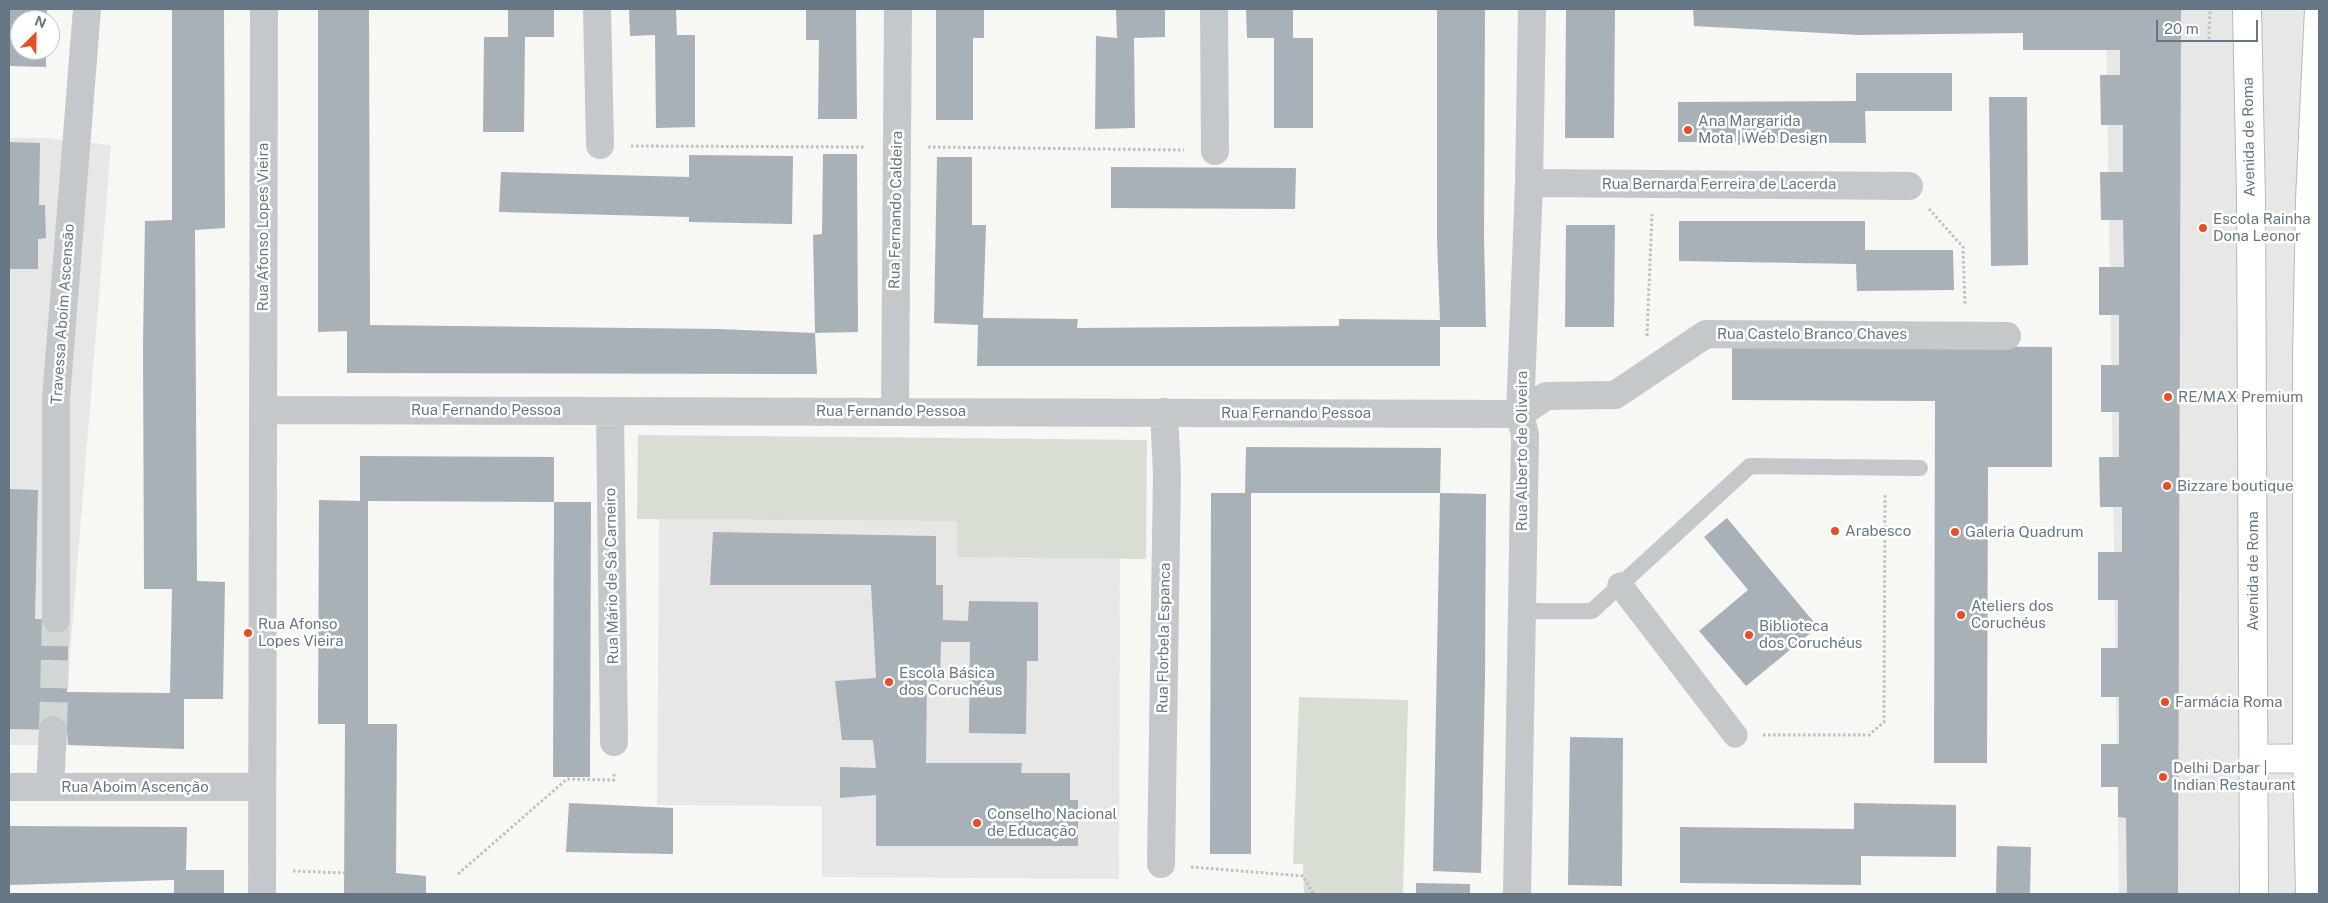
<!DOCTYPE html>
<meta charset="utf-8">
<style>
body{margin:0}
#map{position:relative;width:2328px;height:903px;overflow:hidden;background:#f7f7f3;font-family:"Public Sans",sans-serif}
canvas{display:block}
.frame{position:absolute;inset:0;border:10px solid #657785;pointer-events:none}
.north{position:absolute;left:10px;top:10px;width:50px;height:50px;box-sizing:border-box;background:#fff;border:1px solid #c1c9ce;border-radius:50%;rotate:23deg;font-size:14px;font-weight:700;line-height:20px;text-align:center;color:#657785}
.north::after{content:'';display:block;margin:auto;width:18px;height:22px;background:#e74e23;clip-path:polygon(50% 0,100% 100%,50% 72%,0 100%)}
.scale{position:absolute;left:2156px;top:20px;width:102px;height:22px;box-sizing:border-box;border:2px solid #657785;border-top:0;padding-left:6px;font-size:15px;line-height:18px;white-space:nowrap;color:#657785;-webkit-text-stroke:4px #fff;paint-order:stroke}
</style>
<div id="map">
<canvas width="2328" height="903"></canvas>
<div class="frame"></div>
<div class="north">N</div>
<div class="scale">20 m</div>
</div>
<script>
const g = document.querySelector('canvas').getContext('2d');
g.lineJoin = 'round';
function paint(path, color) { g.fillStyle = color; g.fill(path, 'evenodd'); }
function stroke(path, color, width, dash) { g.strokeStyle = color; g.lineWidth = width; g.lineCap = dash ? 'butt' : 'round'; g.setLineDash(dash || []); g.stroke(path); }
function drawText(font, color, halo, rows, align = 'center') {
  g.font = font + ' "Public Sans",sans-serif'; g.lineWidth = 5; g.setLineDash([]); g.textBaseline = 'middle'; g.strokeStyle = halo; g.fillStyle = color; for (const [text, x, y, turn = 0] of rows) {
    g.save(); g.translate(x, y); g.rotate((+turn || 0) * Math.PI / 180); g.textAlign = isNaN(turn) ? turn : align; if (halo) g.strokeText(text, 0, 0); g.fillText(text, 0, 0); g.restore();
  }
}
paint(new Path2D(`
 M2106 9H2319V894H2119Z
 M9 138H44L111 145 67 692 68 745H9Z
 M659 519 957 521V557L1120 558 1119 879 822 877V806L657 805Z`), '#e7e8e6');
paint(new Path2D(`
 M638 435 1147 440 1146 559 957 557V521L637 519Z
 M1299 697 1408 700 1403 894H1304L1303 864H1293Z`), '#d8ded4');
paint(new Path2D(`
 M9 9H47V20H20V50H46V67L9 66Z
 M172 9H224L225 228 195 230 197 581 225 582 223 699H184V749L68 745 67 730 9 729V489L38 490 35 619 69 620 67 692 170 693 172 589H144L143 344 145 221 172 220Z
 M318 9H369L370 325 719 329 815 333 813 235 822 234 823 154H857L858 332 815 333 817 374 347 373V331L318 332Z
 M508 9H554V37H525L524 132H483L484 37H508Z
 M629 9H676L677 35H695V127L656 128 655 35 630 36Z
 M806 9H856L857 119H818L819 40H806Z
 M936 9H984V38H973V120H936Z
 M1116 9H1165V37L1134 38 1135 128 1095 129 1096 36 1117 38Z
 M1246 9H1293V38H1313V128H1274V38H1247Z
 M1437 9H1485L1484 238 1486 327H1440V366H977L978 325 934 323 937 157H972V225H986L983 318 1078 319 1077 328 1339 326V319L1440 320 1437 239Z
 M1566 9H1615L1614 138H1565Z
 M1693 9H2181L2178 894H2127L2126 818 2118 817V787H2101V744H2119V697H2101V648H2118V600H2098V552H2122V507H2100L2099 457H2119V412H2101V365H2119V315H2099V267H2124L2123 220H2101L2100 172H2123V125H2101L2100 75H2120V50H2023V33L1859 35 1694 26Z
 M1856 73H1952V111H1865L1866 143 1678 142V102L1856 101Z
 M1989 97H2027L2028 265 1991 266Z
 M9 142 40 143 39 205H45L46 238 38 239V269H9Z
 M689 155 793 156 792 224 689 222V217L499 212 501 172 689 177Z
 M1111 167 1296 168 1295 209 1111 208Z
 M1679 221H1865V250H1953L1954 290 1857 291 1856 264 1679 261Z
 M1566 225H1615L1614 327H1565Z
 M1732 345 2052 347V467H1988L1987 763H1934L1935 401 1732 400Z
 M1246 447 1441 448 1440 493 1486 494 1485 678 1481 873 1433 871 1440 493H1251V854H1210L1211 493H1245Z
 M360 456 554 457V502L368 501V724H397L396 873 426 876V894H344L345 724H318L319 500 360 501Z
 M554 502H591L590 777H553Z
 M1727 518 1818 627 1746 686 1699 631 1748 590 1704 537Z
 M713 532 936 536V585H943V620L968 621 969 601 1038 602V661H1027L1026 734 969 733 970 642H941L940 681 927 680 926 763H1022L1021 773H1070V800H1078V846H876V795L840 798V767L876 768 873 740H842L835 681 876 678 871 585H710Z
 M1570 737 1623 738 1622 886 1568 885Z
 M569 803 673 808V854L566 852Z
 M1854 803 1956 805V857L1861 856V885L1680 883V827L1854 829Z
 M9 826 187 827 186 870H224V894H174V880L9 885Z
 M1997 846 2031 847 2030 894H1996Z
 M1416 883 1470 884V894H1416Z`), '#a8b1b7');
stroke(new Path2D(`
 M53 730 56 619`), '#d2d7d8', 28, [28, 14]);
const secondary = new Path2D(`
 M2247 9 2251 199 2254 894
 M2254 759 2307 758
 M2310 894 2307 758V358L2310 200 2319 9`);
stroke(secondary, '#b4babe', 30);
stroke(new Path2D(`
 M2209 39 2210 9
 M631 146 865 147
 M928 147 1184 150
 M1929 209 1963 247 1965 305
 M1647 336 1652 214
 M1763 735H1869L1884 722 1885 494
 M1191 867 1303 876 1313 894
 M293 871 345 873
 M458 874 567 779 614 780V773`), '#bec0c2', 3, [2.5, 2.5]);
stroke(new Path2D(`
 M1521 611H1592L1750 466 1920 468`), '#c4c8cb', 16);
stroke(new Path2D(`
 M1620 585 1735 735`), '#c4c8cb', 25);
stroke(new Path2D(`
 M597 9 600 145
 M1214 9 1215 151
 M1529 183 1909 186
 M263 410 1520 414
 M610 411 614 742
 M895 411 898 9
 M1520 414 1546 396 1615 395 1706 334 2007 336
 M56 619V399L87 9
 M9 787H262
 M50 787 53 730
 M1161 864 1167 474 1164 412
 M262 894 264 9
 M1517 894 1525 435 1520 414 1529 183 1532 9`), '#c4c8cb', 28);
stroke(secondary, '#fff', 28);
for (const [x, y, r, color] of [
 [1688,130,5,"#e74e23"],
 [2203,228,5,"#e74e23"],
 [2168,397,5,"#e74e23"],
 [2167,486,5,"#e74e23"],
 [1835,531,5,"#e74e23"],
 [1955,532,5,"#e74e23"],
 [1961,615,5,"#e74e23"],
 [248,633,5,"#e74e23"],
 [1749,635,5,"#e74e23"],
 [889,682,5,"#e74e23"],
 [2165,702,5,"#e74e23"],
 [2163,777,5,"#e74e23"],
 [977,823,5,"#e74e23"]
]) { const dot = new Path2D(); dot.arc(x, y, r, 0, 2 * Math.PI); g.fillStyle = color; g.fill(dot); stroke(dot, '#fff', 2); }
drawText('15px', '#657785', '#fff', [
 ["Ana Margarida",1698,121],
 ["Mota | Web Design",1698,138],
 ["Escola Rainha",2213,219],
 ["Dona Leonor",2213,236],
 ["RE/MAX Premium",2178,397],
 ["Bizzare boutique",2177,486],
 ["Arabesco",1845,531],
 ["Galeria Quadrum",1965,532],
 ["Ateliers dos",1971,606],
 ["Coruchéus",1971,623],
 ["Rua Afonso",258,624],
 ["Lopes Vieira",258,641],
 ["Biblioteca",1759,626],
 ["dos Coruchéus",1759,643],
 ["Escola Básica",899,673],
 ["dos Coruchéus",899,690],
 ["Farmácia Roma",2175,702],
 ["Delhi Darbar |",2173,768],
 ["Indian Restaurant",2173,785],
 ["Conselho Nacional",987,814],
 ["de Educação",987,831]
], 'left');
drawText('15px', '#657785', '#fff', [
 ["Avenida de Roma",2249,137,-91],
 ["Rua Bernarda Ferreira de Lacerda",1719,184],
 ["Rua Fernando Caldeira",896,210,-89],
 ["Rua Afonso Lopes Vieira",263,227,-90],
 ["Travessa Aboím Ascensão",63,314,-86],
 ["Rua Castelo Branco Chaves",1812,334],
 ["Rua Fernando Pessoa",486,410],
 ["Rua Fernando Pessoa",891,411],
 ["Rua Fernando Pessoa",1296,413],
 ["Rua Alberto de Oliveira",1522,451,-90],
 ["Avenida de Roma",2253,571,-90],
 ["Rua Mário de Sá Carneiro",612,576,-91],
 ["Rua Florbela Espanca",1164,638,-89],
 ["Rua Aboim Ascenção",135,787]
]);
</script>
